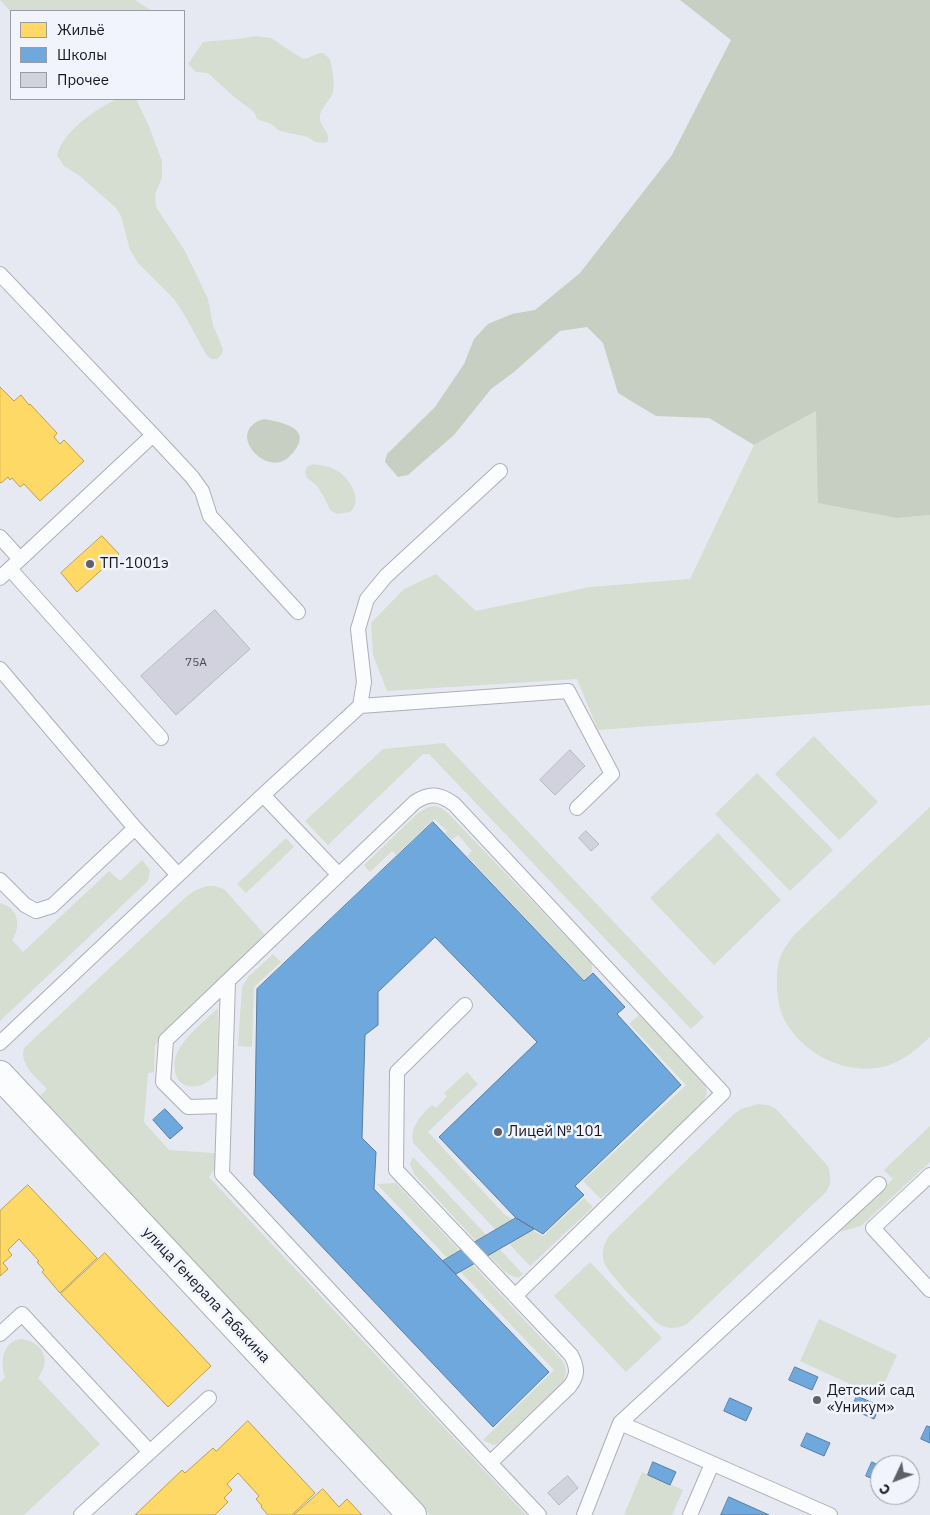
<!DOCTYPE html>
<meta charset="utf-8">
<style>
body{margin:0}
#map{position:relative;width:930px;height:1515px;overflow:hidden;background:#e7e9f2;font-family:"IBM Plex Sans",sans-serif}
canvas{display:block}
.legend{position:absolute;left:10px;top:10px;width:175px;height:90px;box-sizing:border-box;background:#f1f3fd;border:1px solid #9a9ba4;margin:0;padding:6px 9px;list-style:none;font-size:15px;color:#18181e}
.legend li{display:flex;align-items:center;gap:10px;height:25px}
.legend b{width:25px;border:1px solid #9a9ba4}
.north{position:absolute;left:870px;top:1455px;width:50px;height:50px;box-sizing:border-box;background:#f1f3fd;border:1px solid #9a9ba4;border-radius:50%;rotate:227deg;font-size:14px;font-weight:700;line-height:20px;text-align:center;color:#18181e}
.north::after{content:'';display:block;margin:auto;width:18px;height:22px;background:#606168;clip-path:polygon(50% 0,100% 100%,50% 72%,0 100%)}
</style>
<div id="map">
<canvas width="930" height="1515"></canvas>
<ul class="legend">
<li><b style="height:14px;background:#ffd966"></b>Жильё</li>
<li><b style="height:14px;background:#6fa8dc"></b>Школы</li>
<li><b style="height:14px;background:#d1d2dd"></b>Прочее</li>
</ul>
<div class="north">С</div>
</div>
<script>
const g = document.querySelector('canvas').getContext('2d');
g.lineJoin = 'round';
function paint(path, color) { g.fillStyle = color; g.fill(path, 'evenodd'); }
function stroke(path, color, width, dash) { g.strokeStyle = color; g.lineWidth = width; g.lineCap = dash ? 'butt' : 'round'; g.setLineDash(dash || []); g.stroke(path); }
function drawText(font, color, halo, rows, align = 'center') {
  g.font = font + ' "IBM Plex Sans",sans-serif'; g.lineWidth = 5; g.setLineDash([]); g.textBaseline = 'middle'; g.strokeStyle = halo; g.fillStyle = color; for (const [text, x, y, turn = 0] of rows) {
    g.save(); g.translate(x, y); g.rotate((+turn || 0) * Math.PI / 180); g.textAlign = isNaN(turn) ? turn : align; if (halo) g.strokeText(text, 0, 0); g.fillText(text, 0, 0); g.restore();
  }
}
paint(new Path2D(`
 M0 0H135L152 11 11 12Z
 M256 36 271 38 303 59C311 58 315 53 323 53L330 59C332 69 335 81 333 91 331 102 319 107 320 119 321 128 330 132 328 141L325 143 315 142 308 137 280 131 271 124 257 119 254 112 232 95 208 73 196 72 188 64 203 42C220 40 238 40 256 36Z
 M117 99H136L148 124 162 161V178L155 194 156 207 185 251 208 299 213 325 223 349 222 354 217 359H212L207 356 185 316 174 299 138 263 130 250 121 216 116 208 80 176 64 166 57 155C63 131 96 109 117 99Z
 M816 411 898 518 930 515V705L598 730 577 679 387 691 373 655 371 623 404 589 436 574 476 611 590 587 690 579 754 445Z
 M313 464C321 465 329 466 336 470 349 477 364 500 350 512L337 514 330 510 324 497 317 486 306 477 305 471 307 467Z
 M814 736 878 802 839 840 775 774Z
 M444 743 704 1017 691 1029 429 754H423L328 845 305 821 383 749Z
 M757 773 833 850 790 891 715 814Z
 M435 806 441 808 448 813 592 964V972L584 980 467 856 472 851 458 835 452 840 445 833 447 831 434 819 396 855 392 851 370 872 364 865 418 813 428 807Z
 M930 807V1037C918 1048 905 1060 889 1065 851 1078 804 1056 785 1021 779 1010 777 996 777 984 777 975 777 966 780 958 783 949 789 942 794 935Z
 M718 833 781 900 714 965 650 898Z
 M286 838 294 847 246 893 237 884Z
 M142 860 150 870 148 881 0 1021V903C18 907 22 926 12 940L23 952 109 871 120 881Z
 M206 886H214L224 889 266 936 155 1045 154 1072 148 1073 144 1122 169 1150 213 1153 217 1154 216 1167 209 1177 526 1515H430L40 1096 47 1089C37 1078 19 1065 24 1048L187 896 194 891Z
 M273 954 281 962 254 987 252 1047 238 1046 242 987 249 976Z
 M218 1008 217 1074C211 1079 205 1085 197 1086 175 1090 170 1066 178 1051 187 1034 205 1021 218 1008Z
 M639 1015 705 1085 707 1093 702 1104 601 1199 583 1181 686 1085 629 1024Z
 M467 1072 478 1084 428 1132 505 1215 543 1236 584 1198 593 1207 530 1266 414 1144C408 1128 422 1114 432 1105L436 1108 447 1096 444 1093Z
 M758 1104 768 1105 776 1109 828 1166C831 1176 832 1183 826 1192L687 1324C676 1329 668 1330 657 1323 646 1311 608 1275 604 1262 601 1252 604 1244 609 1236L734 1114 741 1109Z
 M930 1126V1162L861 1226 839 1232 893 1179 884 1170Z
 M413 1157 523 1274 518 1278 510 1275 503 1270 414 1174 410 1164Z
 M396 1183 561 1359C567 1367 567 1373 563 1382L498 1444 493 1445 483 1440 554 1370 377 1184Z
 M590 1262 662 1338 626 1372 554 1296Z
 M819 1319 897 1355 878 1397 800 1361Z
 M20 1339C43 1341 52 1360 38 1378L100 1444 24 1515H0V1382L5 1377C0 1362 2 1343 20 1339Z
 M642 1472 683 1490 672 1515H624Z`), '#d5ded0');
paint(new Path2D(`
 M680 0H930V515L898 518 818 503 816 411 754 445 709 418 656 416 618 393 603 343 587 327 560 331 514 372 491 389 454 435 408 475 398 477 385 462 387 454 435 407 464 364 474 339 488 324 512 314 535 310 580 273 672 155 731 40Z
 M264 419C287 423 316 430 289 457 267 479 223 431 264 419Z`), '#c6cfc1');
const homes = new Path2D(`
 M0 387 14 401 21 395 29 405 30 404 57 433 54 437 60 444 64 440 84 461 40 501 24 484 20 487 12 478 10 480 8 477 1 483 0 482Z
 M102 536 119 554 77 592 61 573Z
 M28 1185 97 1258 60 1293 42 1272 44 1270 37 1262 39 1261 19 1239 8 1250 12 1255 3 1263 8 1269 0 1276V1211Z
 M105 1253 211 1366 168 1407 61 1294Z
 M248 1421 315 1493 292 1515H268L261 1507 262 1506 256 1499 259 1496 238 1473 227 1484 232 1490 224 1498 228 1502 215 1515H135L182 1470 185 1473 213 1448 216 1451Z
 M323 1489 339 1507 347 1499 362 1515H294Z`);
paint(homes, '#ffd966');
stroke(homes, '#ba9f50', 1);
const schools = new Path2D(`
 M433 822 584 981 593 973 625 1007 617 1014 681 1085 575 1186 584 1195 543 1234 516 1218 439 1137 537 1042 435 937 378 992V1025L365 1035 362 1138 376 1152 374 1189 549 1372 493 1427 254 1175 257 989Z
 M165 1109 183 1128 170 1139 153 1120Z
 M516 1218 534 1229 456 1274 443 1261Z
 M795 1367 818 1377 812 1390 789 1380Z
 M857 1396 880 1406 874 1419 851 1409Z
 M730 1398 752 1408 746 1421 724 1411Z
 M927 1426 930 1427V1443L921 1439Z
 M807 1433 830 1443 824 1456 801 1446Z
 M653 1462 676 1472 670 1485 648 1475Z
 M872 1462 880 1466V1482L866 1476Z
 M729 1497 769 1515H721Z`);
paint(schools, '#6fa8dc');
stroke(schools, '#557da3', 1);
const building = new Path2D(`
 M215 610 250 649 176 715 141 676Z
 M570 750 585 766 555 795 540 780Z
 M586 831 599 844 591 851 579 838Z
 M568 1476 578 1488 559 1505 548 1493Z`);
paint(building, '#d1d2dd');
stroke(building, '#b5b6bd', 1);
const service = new Path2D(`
 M0 274 153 435
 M0 537 20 559
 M10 569 161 738
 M0 578 153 435 192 477 202 491 210 516 298 612
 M0 669 135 828 52 906 36 911 25 905 0 880
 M360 706 364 682 358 629 367 599 386 576 500 471
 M263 795 339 875
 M135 828 178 875
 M228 981 222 1174 490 1463 569 1387C578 1376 578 1368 571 1355L396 1170 397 1072 465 1005
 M0 1043 263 795 360 706 568 691 612 774 577 808
 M224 1106 188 1107 163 1082 166 1040 415 802C430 792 440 794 454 804L723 1093 515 1296
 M930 1175 873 1228 930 1290
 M0 1334 22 1314 150 1452
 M620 1423 830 1515
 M490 1463 539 1515
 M81 1515 209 1398
 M584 1515 620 1423 879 1184
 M690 1515 712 1464`);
const minor = new Path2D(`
 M0 1075 412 1515`);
stroke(service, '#aeafb6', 16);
stroke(minor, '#aeafb6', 30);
stroke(service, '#fbfcfd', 14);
stroke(minor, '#fbfcfd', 28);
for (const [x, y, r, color] of [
 [90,564,5,"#606168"],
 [498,1132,5,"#606168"],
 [817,1400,5,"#606168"]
]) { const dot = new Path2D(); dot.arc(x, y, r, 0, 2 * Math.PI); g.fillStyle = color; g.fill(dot); stroke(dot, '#f1f3fd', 2); }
drawText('12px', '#494a51', null, [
 ["75А",196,663]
]);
drawText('15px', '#18181e', '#f1f3fd', [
 ["ТП-1001э",100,564],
 ["Лицей № 101",508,1132],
 ["Детский сад",827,1391],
 ["«Уникум»",827,1408]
], 'left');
drawText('15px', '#18181e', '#f1f3fd', [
 ["улица Генерала Табакина",206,1295,47]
]);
</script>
